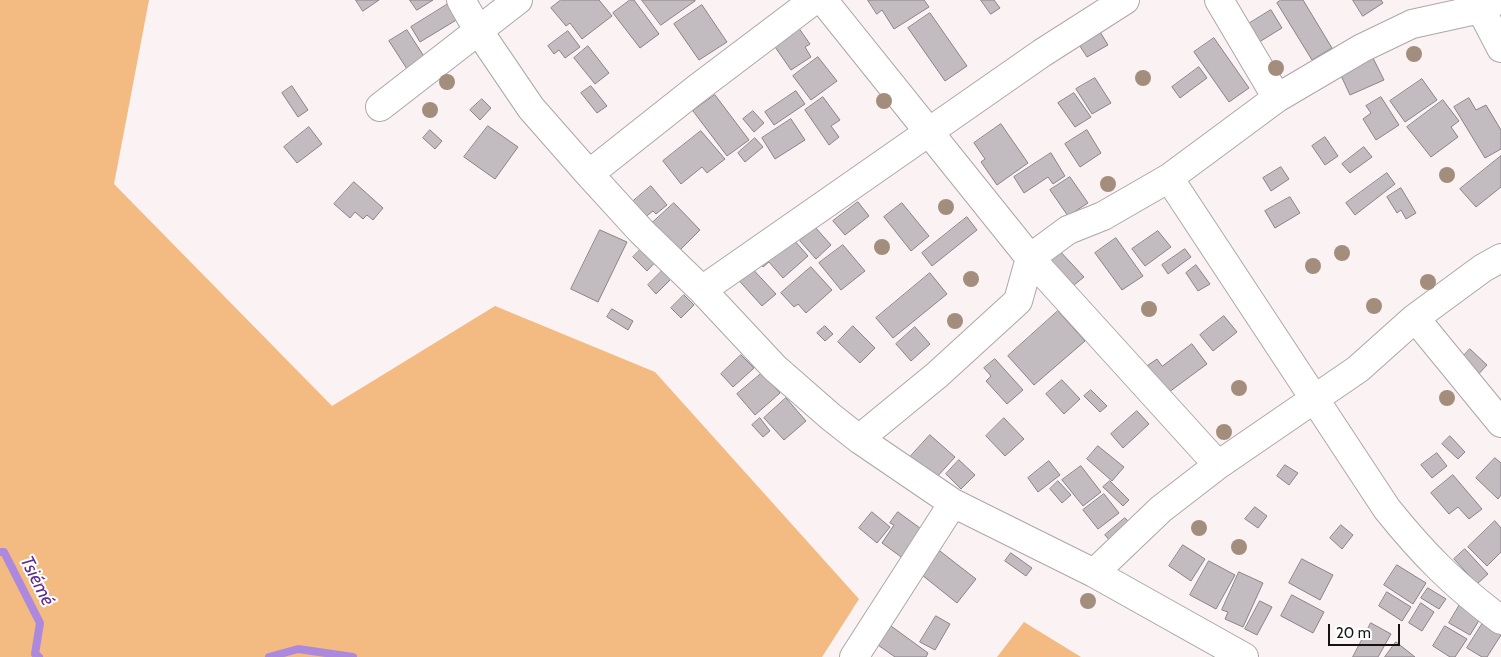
<!DOCTYPE html>
<meta charset="utf-8">
<style>
body{margin:0}
#map{position:relative;width:1501px;height:657px;overflow:hidden;background:#faf2f3;font-family:Cabin,sans-serif}
canvas{display:block}
.scale{position:absolute;left:1328px;top:624px;width:72px;height:22px;box-sizing:border-box;border:2px solid #151313;border-top:0;padding-left:6px;font-size:15px;line-height:18px;white-space:nowrap;color:#151313;-webkit-text-stroke:4px #fff;paint-order:stroke}
</style>
<div id="map">
<canvas width="1501" height="657"></canvas>
<div class="scale">20 m</div>
</div>
<script>
const g = document.querySelector('canvas').getContext('2d');
g.lineJoin = 'round';
function paint(path, color) { g.fillStyle = color; g.fill(path, 'evenodd'); }
function stroke(path, color, width, dash) { g.strokeStyle = color; g.lineWidth = width; g.lineCap = dash ? 'butt' : 'round'; g.setLineDash(dash || []); g.stroke(path); }
function drawText(font, color, halo, rows, align = 'center') {
  g.font = font + ' Cabin,sans-serif'; g.lineWidth = 4; g.setLineDash([]); g.textBaseline = 'middle'; g.strokeStyle = halo; g.fillStyle = color; for (const [text, x, y, turn = 0] of rows) {
    g.save(); g.translate(x, y); g.rotate((+turn || 0) * Math.PI / 180); g.textAlign = isNaN(turn) ? turn : align; if (halo) g.strokeText(text, 0, 0); g.fillText(text, 0, 0); g.restore();
  }
}
paint(new Path2D(`
 M0 0H149L114 184 332 406 495 306 655 372 859 599 822 657H0Z
 M1024 622 1081 657H997Z`), '#f3ba82');
stroke(new Path2D(`
 M0 552H4L40 623 35 654 39 657
 M269 657 298 649 353 657`), '#ad89dd', 8);
const building = new Path2D(`
 M356 0H379L363 11Z
 M410 0H433L417 10Z
 M561 0H599L612 16 582 39 570 23 566 26 551 8Z
 M630 0H634L659 34 640 48 613 13Z
 M642 0H695V1L661 25Z
 M868 0H924L929 7 894 29 882 10 877 14Z
 M981 0H994L1000 8 991 14Z
 M1281 0H1303L1332 48 1312 60 1277 3Z
 M1353 0H1381L1383 3 1363 16Z
 M448 4 458 19 420 42 411 27Z
 M702 5 727 42 699 60 674 24Z
 M1271 10 1282 28 1256 44 1245 26Z
 M930 13 967 66 945 81 908 28Z
 M798 27 810 44 805 47 811 57 791 70 773 44Z
 M1097 27 1108 45 1087 57 1076 40Z
 M407 30 427 61 409 72 389 41Z
 M568 31 580 47 565 58 559 50 554 54 548 46Z
 M1214 38 1249 88 1229 102 1194 52Z
 M588 46 609 73 595 84 574 58Z
 M1370 52 1384 80 1350 95 1337 67Z
 M818 57 837 81 811 100 793 76Z
 M1199 67 1207 78 1180 98 1172 87Z
 M1095 78 1111 103 1092 114 1076 89Z
 M1422 79 1437 100 1405 122 1390 101Z
 M292 86 308 110 298 117 282 93Z
 M591 86 607 106 597 113 581 93Z
 M796 91 805 104 774 125 765 112Z
 M1074 93 1091 117 1075 127 1058 103Z
 M715 95 749 140 727 156 693 111Z
 M823 97 840 120 831 126 839 137 829 145 805 110Z
 M1381 97 1399 125 1376 140 1363 119 1371 113 1366 106Z
 M1469 98 1476 110 1486 105 1501 130V149L1485 158 1454 107Z
 M482 99 491 108 480 120 470 110Z
 M1443 100 1459 121 1451 127 1458 137 1431 157 1407 127Z
 M753 111 764 123 754 132 743 119Z
 M791 119 805 140 775 159 762 138Z
 M1001 124 1028 163 997 185 981 162 985 159 974 143Z
 M488 126 518 147 495 179 464 157Z
 M309 127 322 144 297 163 284 147Z
 M430 130 442 141 435 149 423 138Z
 M1087 130 1101 153 1080 167 1065 144Z
 M701 131 725 159 707 173 702 167 681 184 663 161Z
 M1325 137 1338 156 1325 165 1312 146Z
 M755 138 763 147 745 162 738 153Z
 M1364 147 1372 157 1350 173 1342 164Z
 M1051 153 1065 176 1053 184 1048 177 1024 193 1014 177Z
 M1501 156V187L1476 207 1460 189Z
 M1281 167 1289 179 1271 191 1263 178Z
 M1387 173 1395 184 1355 215 1346 203Z
 M1070 177 1088 203 1068 216 1050 190Z
 M354 182 383 208 373 220 367 215 363 219 355 212 350 218 334 204Z
 M651 186 667 205 656 214 653 211 644 218 631 203Z
 M1401 188 1416 213 1406 219 1401 210 1397 213 1387 197Z
 M1290 197 1300 213 1275 228 1265 211Z
 M858 202 869 216 845 235 833 221Z
 M674 203 700 230 677 253 650 225Z
 M902 203 929 236 911 251 884 217Z
 M967 217 977 230 932 266 922 253Z
 M815 227 831 245 816 259 800 241Z
 M600 230 627 242 598 302 571 289Z
 M1158 231 1171 247 1145 266 1132 249Z
 M787 232 808 256 783 278 769 262 763 267 754 256Z
 M1116 238 1143 276 1122 290 1095 253Z
 M645 245 659 258 647 271 633 257Z
 M843 245 865 271 841 290 819 263Z
 M1057 248 1084 277 1074 285 1047 257Z
 M1185 249 1191 257 1168 274 1162 265Z
 M747 263 776 294 762 306 734 275Z
 M1196 265 1210 284 1198 291 1186 273Z
 M666 267 674 276 656 294 648 285Z
 M811 267 832 290 806 313 798 304 794 307 781 293Z
 M930 273 947 294 893 338 876 318Z
 M684 295 694 305 681 318 671 308Z
 M612 309 633 321 628 330 607 317Z
 M1058 311 1085 341 1034 385 1008 356Z
 M1224 316 1237 332 1213 351 1200 335Z
 M825 326 833 334 825 341 817 333Z
 M853 326 875 348 860 363 838 342Z
 M915 327 930 344 911 361 896 344Z
 M1192 344 1207 364 1161 398 1141 370 1157 359 1162 366Z
 M1470 349 1487 365 1474 379 1457 363Z
 M741 355 754 368 733 387 721 374Z
 M995 359 1023 390 1007 404 986 381 991 376 984 368Z
 M762 373 780 393 755 415 737 394Z
 M1062 380 1080 399 1064 414 1046 394Z
 M1091 390 1107 406 1100 412 1084 396Z
 M786 398 806 421 784 440 764 418Z
 M1137 411 1149 424 1123 448 1111 434Z
 M760 418 770 431 763 437 752 425Z
 M1004 418 1024 439 1005 456 986 436Z
 M930 435 955 457 935 479 910 457Z
 M1450 436 1465 452 1458 459 1442 444Z
 M1098 446 1124 467 1112 481 1087 459Z
 M1437 453 1447 466 1432 478 1421 465Z
 M1495 458 1501 463V495L1498 499 1476 478Z
 M959 460 975 475 961 489 946 474Z
 M1049 461 1060 475 1038 492 1028 478Z
 M1285 465 1298 473 1289 485 1277 476Z
 M1081 466 1101 492 1083 506 1062 480Z
 M1453 475 1482 509 1469 519 1458 507 1449 514 1431 493Z
 M1058 481 1071 495 1062 503 1050 489Z
 M1110 481 1129 500 1123 506 1103 487Z
 M1104 494 1119 513 1098 529 1083 510Z
 M1255 507 1267 516 1258 528 1245 519Z
 M872 512 890 527 877 543 859 528Z
 M898 512 924 531 904 559 882 543 894 525 890 523Z
 M1125 518 1131 524 1111 542 1105 535Z
 M1495 521 1501 528V552L1487 566 1468 547Z
 M1341 525 1353 535 1342 549 1330 538Z
 M1183 545 1205 559 1191 581 1169 566Z
 M936 548 976 579 957 603 917 571Z
 M1465 549 1488 574 1477 584 1454 559Z
 M1011 553 1032 568 1026 576 1005 561Z
 M1302 559 1333 575 1320 600 1289 583Z
 M1209 561 1235 575 1216 609 1190 595Z
 M1397 565 1426 583 1413 604 1384 585Z
 M1239 572 1263 583 1243 627 1225 619 1228 612 1222 610Z
 M1428 588 1446 599 1439 609 1421 598Z
 M1387 592 1411 607 1402 621 1379 606Z
 M1292 595 1324 612 1313 633 1281 616Z
 M1260 601 1272 607 1257 635 1245 629Z
 M1462 601 1483 614 1470 635 1449 623Z
 M1421 603 1434 612 1422 631 1409 623Z
 M936 616 950 624 935 650 920 642Z
 M1486 618 1501 627V635L1487 657H1482L1467 648Z
 M1371 623 1391 634 1378 657H1353Z
 M891 626 928 653 926 657H895L878 645Z
 M1445 626 1467 639 1455 657H1450L1433 646Z
 M1396 642 1415 657H1385Z`);
paint(building, '#c2bcc1');
stroke(building, '#898388', 1);
const minor = new Path2D(`
 M461 0 478 30 531 108 589 174 641 231 702 290 775 368 831 417 859 439 953 503 1094 573 1244 657
 M823 0 1030 258 1218 465
 M1219 0 1277 98
 M1476 0 1501 48
 M380 107 518 0
 M589 174 695 90 814 0
 M1169 178 1387 509C1424 555 1454 585 1501 620
 M702 290 1042 53 1125 0
 M1415 318 1501 423
 M859 439 937 375 1018 301 1030 258 1068 230 1103 216 1169 178 1277 98 1362 48 1412 24 1480 9 1498 0
 M1094 573 1161 509 1218 465 1358 369 1415 318 1483 268 1501 258
 M854 657 953 503`);
stroke(minor, '#aea6a8', 30);
stroke(minor, '#fff', 28);
g.fillStyle = '#a38e7e';
for (const [x, y] of [
 [1414,54],
 [1276,68],
 [1143,78],
 [447,82],
 [884,101],
 [430,110],
 [1447,175],
 [1108,184],
 [946,207],
 [882,247],
 [1342,253],
 [1313,266],
 [971,279],
 [1428,282],
 [1374,306],
 [1149,309],
 [955,321],
 [1239,388],
 [1447,398],
 [1224,432],
 [1199,528],
 [1239,547],
 [1088,601]
]) { g.beginPath(); g.arc(x, y, 8, 0, 2 * Math.PI); g.fill(); }
drawText('italic 19px', '#602f92', '#fff', [
 ["Tsiémé",37,581,63]
]);
</script>
